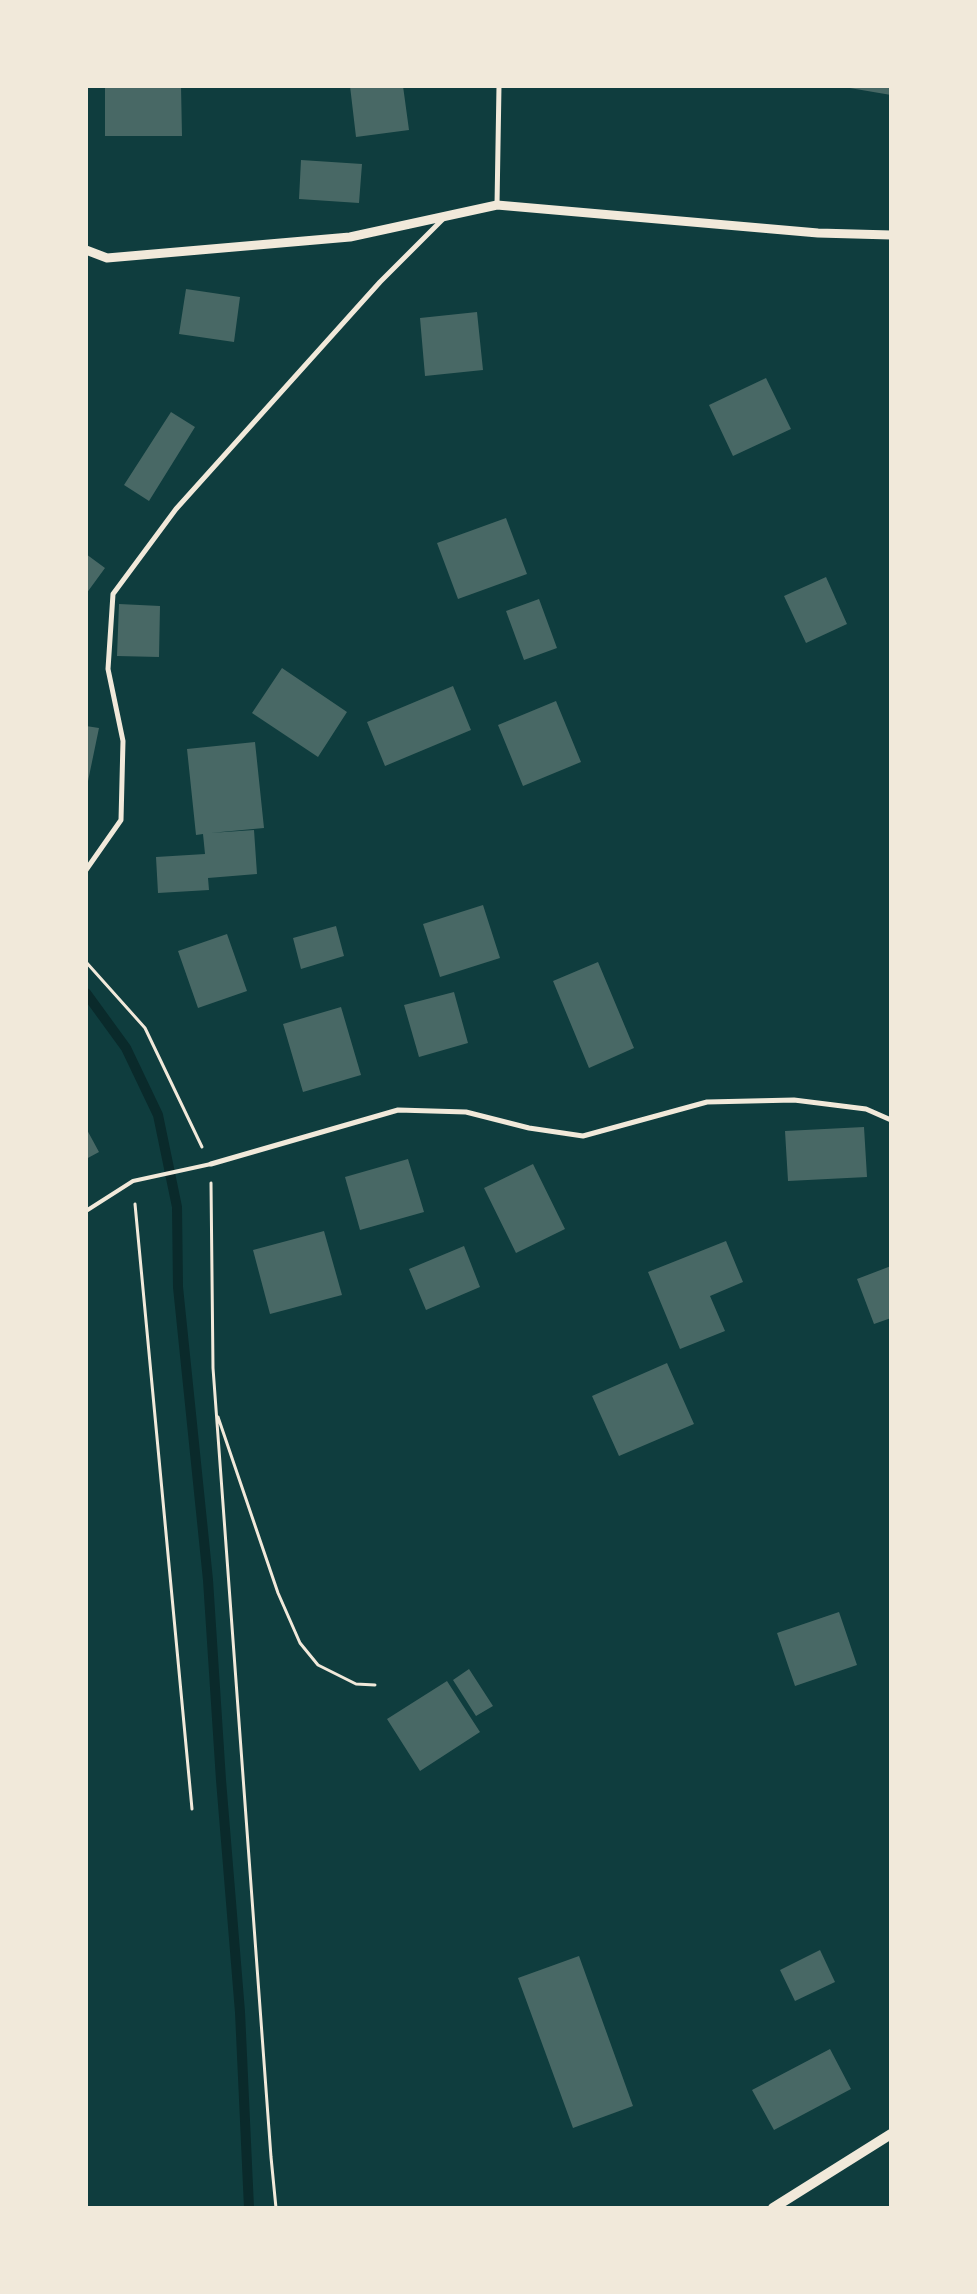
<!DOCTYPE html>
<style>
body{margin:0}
#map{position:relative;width:977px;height:2294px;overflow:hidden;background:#0f3d3e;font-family:Inter,sans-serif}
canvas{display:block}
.frame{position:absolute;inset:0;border:88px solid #f1e9da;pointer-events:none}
</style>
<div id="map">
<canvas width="977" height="2294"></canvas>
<div class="frame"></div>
</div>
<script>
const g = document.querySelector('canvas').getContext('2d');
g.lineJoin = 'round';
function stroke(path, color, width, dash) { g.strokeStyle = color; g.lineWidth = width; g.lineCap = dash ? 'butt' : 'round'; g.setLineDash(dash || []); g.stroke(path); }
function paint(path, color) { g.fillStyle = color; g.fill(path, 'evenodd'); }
stroke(new Path2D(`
 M86 993 126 1048 158 1115 177 1207 178 1287 208 1580 221 1780 240 2012 249 2208`), '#0a2a2b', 10);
paint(new Path2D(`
 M105 86H181L182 136H105Z
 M350 86H403L409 130 356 137Z
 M844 86H891V95L844 87Z
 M301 160 362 164 359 203 299 199Z
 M186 289 240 297 234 342 179 334Z
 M477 312 483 370 425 376 420 318Z
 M766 378 791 429 733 456 709 405Z
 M171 412 195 427 149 501 124 485Z
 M506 518 527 574 458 599 437 543Z
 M86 554 105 568 86 594Z
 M826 577 847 624 806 643 784 596Z
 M539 599 557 648 524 660 506 611Z
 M119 604 160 606 159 657 117 656Z
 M282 668 347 712 318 757 252 713Z
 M453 686 471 730 385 766 367 722Z
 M556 701 581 762 523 786 498 725Z
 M86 726 99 728 87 786H86Z
 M255 742 264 828 210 833 254 830 257 874 208 878 209 890 158 893 156 857 205 854 203 834 196 835 187 749Z
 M483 905 500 958 440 977 423 924Z
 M336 926 344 956 301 969 293 938Z
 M227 934 247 991 198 1008 178 951Z
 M598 962 634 1048 589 1068 553 981Z
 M454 992 468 1043 419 1057 404 1005Z
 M341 1007 361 1075 303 1092 283 1024Z
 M864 1127 867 1177 788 1181 785 1131Z
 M86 1128 99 1152 86 1159Z
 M408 1159 424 1212 360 1230 345 1177Z
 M533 1164 565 1229 516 1253 484 1188Z
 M324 1231 342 1295 270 1314 253 1250Z
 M726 1241 743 1282 710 1296 725 1331 680 1349 648 1272Z
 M464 1246 480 1287 426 1310 409 1269Z
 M891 1266V1318L874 1324 857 1279Z
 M667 1363 694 1424 619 1456 592 1396Z
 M839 1612 857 1665 795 1686 777 1633Z
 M469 1669 493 1706 476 1716 453 1680Z
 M447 1681 480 1732 420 1771 387 1719Z
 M820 1950 835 1982 795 2001 780 1970Z
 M579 1956 633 2106 573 2128 518 1978Z
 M830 2049 851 2089 774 2130 752 2090Z`), '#486865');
stroke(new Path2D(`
 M86 962 145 1028 202 1147
 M211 1183 213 1368 271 2157 276 2208
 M135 1204 192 1809
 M218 1417 278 1593 300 1643 318 1665 356 1684 375 1685`), '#f1e9da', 3);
stroke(new Path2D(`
 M86 1211 133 1181 211 1164`), '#f1e9da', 4);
stroke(new Path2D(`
 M497 205 499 86
 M86 870 121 820 123 741 108 669 113 594 176 509 380 282 444 218
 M211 1164 398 1110 466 1112 529 1128 583 1136 707 1102 794 1100 866 1109 891 1120`), '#f1e9da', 5);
stroke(new Path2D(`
 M86 250 107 258 350 237 497 205 818 233 891 235`), '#f1e9da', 9);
stroke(new Path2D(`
 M773 2208 891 2134`), '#f1e9da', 10);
</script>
